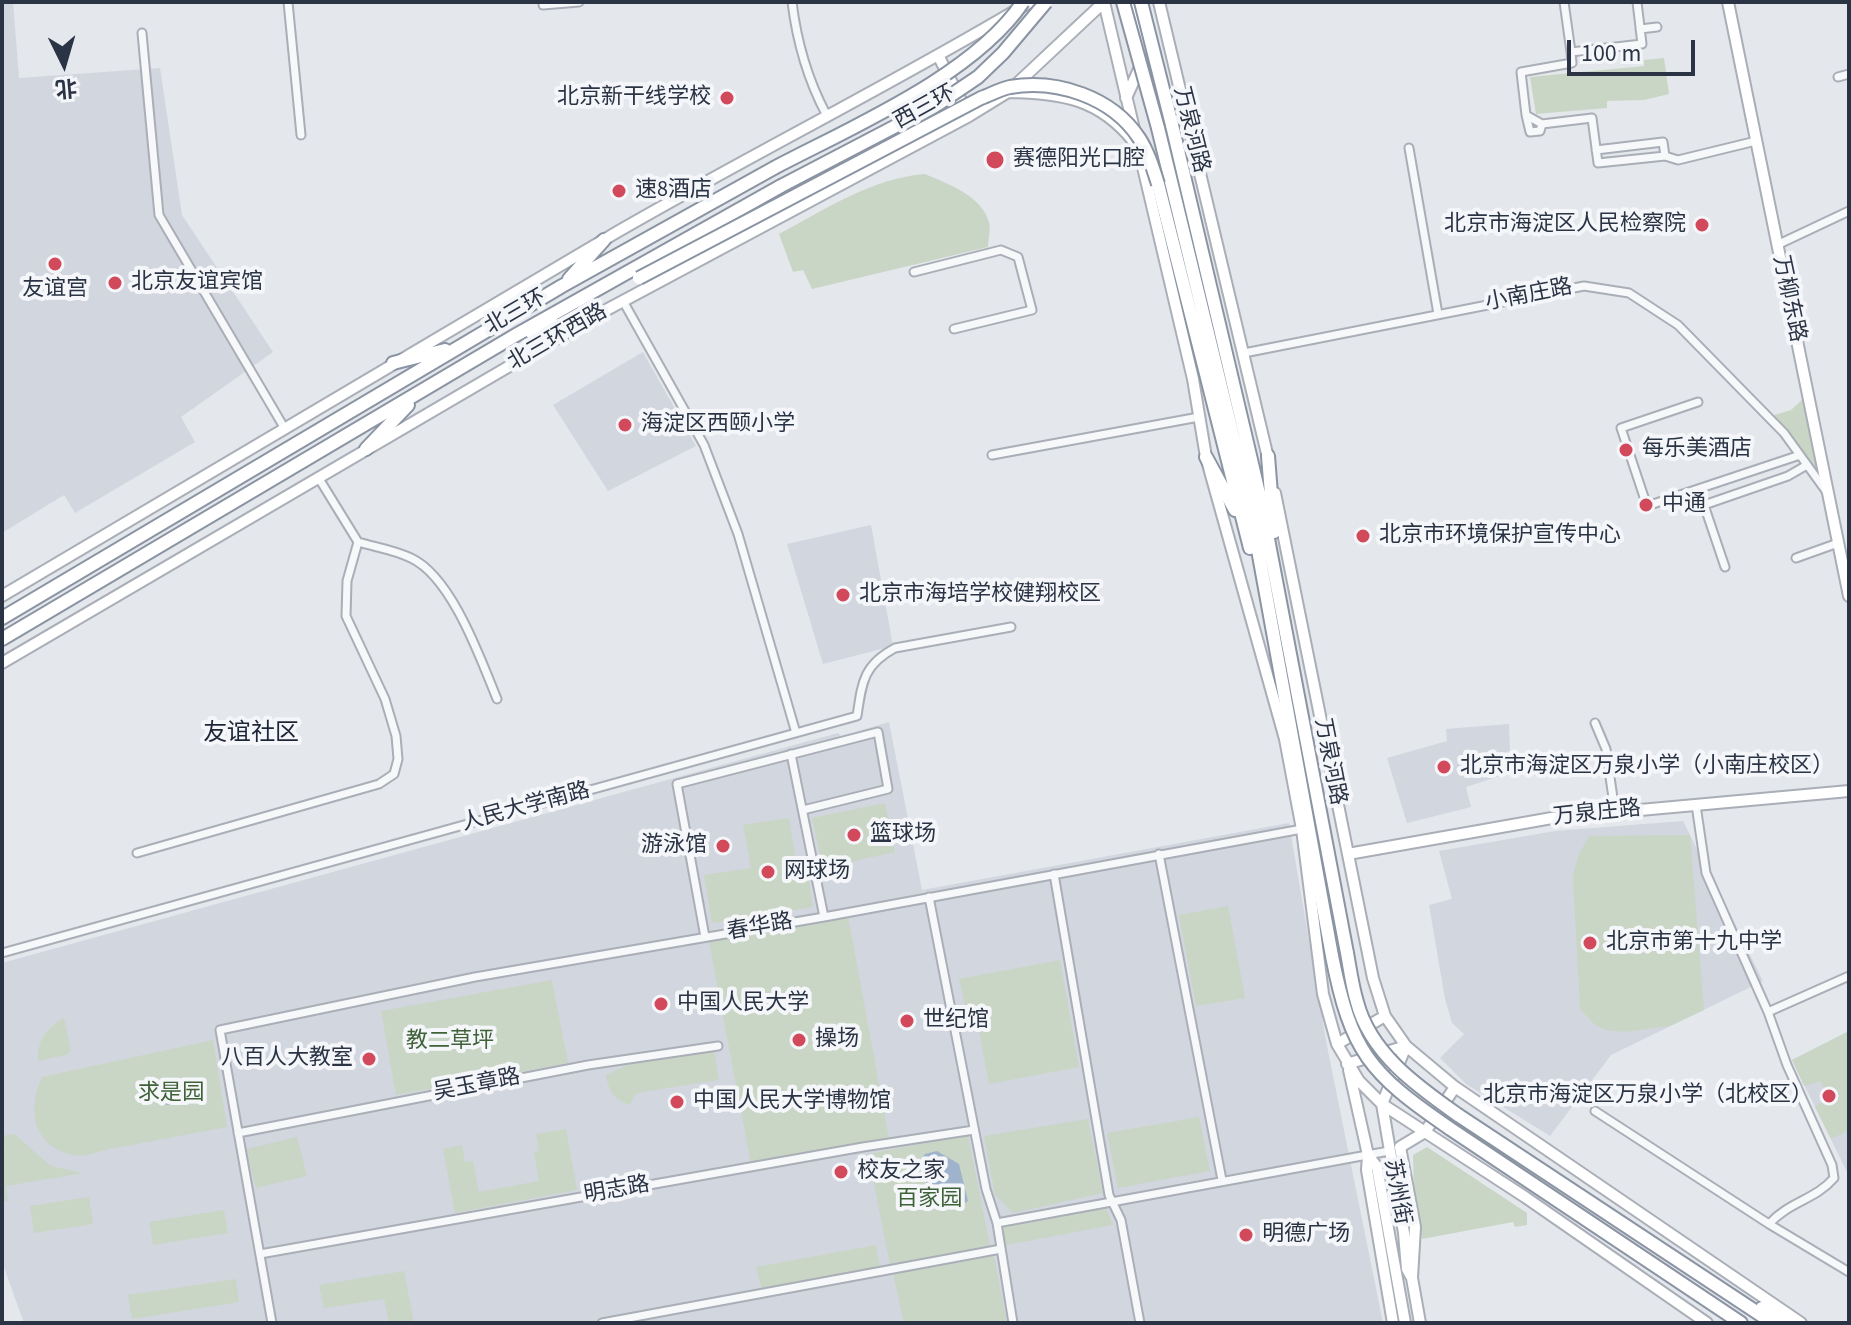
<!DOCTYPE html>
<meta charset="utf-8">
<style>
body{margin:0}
#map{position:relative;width:1851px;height:1325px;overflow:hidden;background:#e4e7ec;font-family:"Source Sans 3","Noto Sans SC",sans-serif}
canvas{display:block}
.frame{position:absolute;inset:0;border:4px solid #2b3445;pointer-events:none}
.north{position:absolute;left:24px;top:24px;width:80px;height:80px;-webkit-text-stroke:6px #f4f6f9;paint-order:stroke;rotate:175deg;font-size:22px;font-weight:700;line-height:32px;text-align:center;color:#2b3445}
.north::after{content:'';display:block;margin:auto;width:28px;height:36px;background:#2b3445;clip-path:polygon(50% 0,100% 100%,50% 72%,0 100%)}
.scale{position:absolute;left:1567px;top:40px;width:128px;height:36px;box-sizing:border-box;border:4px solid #2b3445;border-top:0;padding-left:10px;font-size:24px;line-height:28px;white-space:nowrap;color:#2b3445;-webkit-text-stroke:6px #f4f6f9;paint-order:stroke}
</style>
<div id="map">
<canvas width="1851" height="1325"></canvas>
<div class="frame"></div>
<div class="north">北</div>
<div class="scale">100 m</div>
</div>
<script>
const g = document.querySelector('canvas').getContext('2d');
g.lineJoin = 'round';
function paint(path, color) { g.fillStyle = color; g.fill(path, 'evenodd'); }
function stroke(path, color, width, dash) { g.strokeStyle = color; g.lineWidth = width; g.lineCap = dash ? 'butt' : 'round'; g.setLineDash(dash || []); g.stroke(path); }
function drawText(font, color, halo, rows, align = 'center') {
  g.font = font + ' "Source Sans 3","Noto Sans SC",sans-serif'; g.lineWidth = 8; g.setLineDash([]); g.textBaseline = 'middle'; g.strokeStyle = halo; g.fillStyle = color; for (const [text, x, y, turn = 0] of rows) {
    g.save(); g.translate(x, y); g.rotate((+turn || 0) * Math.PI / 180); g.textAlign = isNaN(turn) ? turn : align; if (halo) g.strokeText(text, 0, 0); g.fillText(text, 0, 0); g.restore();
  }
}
paint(new Path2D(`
 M2 2H13L19 78 160 68 182 215 273 352 181 417 195 442 75 513 64 495 2 533Z
 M643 352 696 446 608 491 553 405Z
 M871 525 893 646 823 664 787 544Z
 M889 722 922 890 1289 823 1327 1046 1383 1323H24L2 1262V963L838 733 841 736Z
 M1509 724 1510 751 1496 755 1500 776 1466 787 1471 807 1407 823 1387 758 1447 741 1446 729Z
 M1683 821 1763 981 1611 1055 1550 1136 1466 1084 1440 1058 1464 1034 1452 1023 1445 999 1429 905 1452 899 1439 851 1555 831Z
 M1849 1031V1176L1792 1060Z`), '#d2d6de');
paint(new Path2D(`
 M1664 58 1669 94 1644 100 1607 101V108L1536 114 1530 77 1644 66V60Z
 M925 174C948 184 981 195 989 222 991 229 988 240 988 247L812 289 803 270 793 272 779 234C826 209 872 178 925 174Z
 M1806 396 1819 473 1774 415 1791 410Z
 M885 803 895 852 823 868 812 818Z
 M789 818 796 863 806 862 813 907 712 923 704 875 751 868 743 825Z
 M1690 835 1704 1010 1670 1026 1624 1032 1606 1030 1595 1025 1580 1009 1573 877 1578 856 1589 836Z
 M1228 906 1245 998 1196 1006 1179 915Z
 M848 916 889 1139 751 1164 709 942Z
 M1060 960 1079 1067 989 1084 976 1013 967 1014 959 979Z
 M552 980 568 1063 396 1095 381 1011Z
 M64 1018 71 1051 66 1055 38 1061C37 1041 46 1028 64 1018Z
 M1849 1031V1130L1831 1139 1815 1107 1829 1097 1820 1081 1804 1086 1792 1060Z
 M213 1040 227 1127C188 1134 149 1142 110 1149 100 1151 84 1158 73 1155 32 1146 27 1110 42 1077Z
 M714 1049 719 1080 642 1092 635 1094 630 1105C614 1100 609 1092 606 1075L625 1066 651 1059Z
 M1199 1117 1210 1171 1118 1188 1107 1133Z
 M1088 1119 1103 1193 1013 1213 995 1195 984 1136Z
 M566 1129 577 1190 455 1213 443 1149 462 1145 465 1162 473 1161 479 1192 539 1181 534 1152 539 1151 536 1134Z
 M14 1134 51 1166 83 1173 6 1186 8 1201 2 1202V1153L5 1152 2 1136Z
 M968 1135 990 1246 890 1265 868 1154Z
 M297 1137 307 1176 256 1188 246 1149Z
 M1427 1147 1527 1213V1225L1515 1227 1513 1222 1422 1239 1414 1198 1413 1155Z
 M89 1197 93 1224 34 1233 30 1206Z
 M1106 1208 1113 1225 1006 1245 1001 1242 1002 1228Z
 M224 1210 228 1233 153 1245 149 1222Z
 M876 1245 880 1268 762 1291 756 1267Z
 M994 1256 1007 1323H904L893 1274Z
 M404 1271 414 1323H389L384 1299 324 1308 319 1285Z
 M236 1279 239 1302 132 1319 128 1295Z`), '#c9d6c5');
paint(new Path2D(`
 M158 1094a11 11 0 1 1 22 0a11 11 0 1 1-22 0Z
 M937 1151 959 1164 968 1201 963 1204C953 1193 945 1191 931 1195L926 1182 927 1171 918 1164 925 1154Z`), '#9fb4cc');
const street = new Path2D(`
 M288 2 301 135
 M543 2V5L579 2
 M792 2C797 43 807 78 826 114
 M1564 2 1571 52
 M1637 2 1642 44 1571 52 1572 63 1521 72 1526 115 1542 124 1592 118 1598 163 1665 156 1678 160 1756 141
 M1640 29 1657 27
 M142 33 159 215 285 429
 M1838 77 1849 74
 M1526 115 1530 132 1540 131 1542 124
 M1409 148 1438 314
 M1596 150 1663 142 1665 156
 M1777 245 1849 211
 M914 272 1001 250 1018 257 1032 310 954 329
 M623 301 704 445 738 534 796 733
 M1244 353 1584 286 1629 293 1678 325 1784 433 1826 491
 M1698 402 1621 428 1647 506 1800 455
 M992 455 1199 417
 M318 477 358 542C375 547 395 550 411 558 452 577 481 660 497 699
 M1796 558 1838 543
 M1725 567 1704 505 1788 476 1807 465
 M1595 723 1606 749 1615 812
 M791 754 824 917
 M1696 805 1706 873 1768 1012 1787 1065 1832 1165 1834 1178C1815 1200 1790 1201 1769 1224
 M137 853 379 784 394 774 398 759 396 736 385 699 346 616 347 581 358 542
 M1159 854 1222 1180
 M1054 874 1109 1195 1121 1220 1140 1323
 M929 897 986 1189 997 1223 1013 1323
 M705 937 677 784 878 732 888 789 803 810
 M2 953 857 716C862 683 863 665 895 648L1011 627
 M1768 1012 1849 976
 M1595 1111 1769 1224 1849 1272
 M238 1133 588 1065 718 1046
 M997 1223 1389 1151
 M260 1254 863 1147 974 1130
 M272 1323 220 1030 475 977 824 917 1302 829
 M602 1323 1001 1249`);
const secondary = new Path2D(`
 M1104 2 1193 379 1206 457 1285 739 1302 829 1323 994 1337 1044 1359 1081 1382 1104 1525 1197 1707 1323
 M1159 2 1269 462
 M1728 2 1849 596
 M939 57 966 111
 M1008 92C1061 93 1099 98 1134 142
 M1126 98 1145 56 1132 2
 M1275 493 1373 978 1385 1016 1406 1046 1455 1087 1801 1323
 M2 596C206 477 408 354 612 235 750 155 893 84 1030 2
 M2 663 595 316 969 116 1008 92 1104 2
 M1348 854 1552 818 1849 791
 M1337 1044 1385 1016
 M1406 1046 1382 1104 1404 1233 1407 1269 1412 1278 1420 1323
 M1347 1064 1406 1046
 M1349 1070 1368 1155 1377 1167 1405 1323
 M1368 1155 1367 1170 1393 1323
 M1412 1278 1415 1227 1400 1147 1425 1132 1455 1087`);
const highway = new Path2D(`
 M1172 125 1261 502 1347 953
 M1158 128 1250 506 1332 956
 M1158 184 1250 548
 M569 279 604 240
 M531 332 595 316
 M393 363 445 350
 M366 449 408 405
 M1268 456 1274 532
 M1206 457 1235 510
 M2 618 562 286 774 168
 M2 639 516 335 781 186
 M1458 1115 1773 1323
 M1449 1128 1741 1323
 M1762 1308 1791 1323`);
stroke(street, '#a9aeb7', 11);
stroke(secondary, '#a9aeb7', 14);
stroke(highway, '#8b94a3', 16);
stroke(street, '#f7f8fa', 7);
stroke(secondary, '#fff', 10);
stroke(highway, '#fff', 12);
const highwayBridge = new Path2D(`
 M1123 2 1158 128
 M1141 2 1172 125
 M774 168C852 127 974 75 1023 2
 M781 186 938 104 978 77 1003 53 1046 2
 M639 278 981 98C990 95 1000 89 1010 87 1057 79 1112 97 1139 138 1148 152 1153 168 1158 184
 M1347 953C1350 969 1352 986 1357 1002 1370 1053 1417 1086 1458 1115
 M1332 956C1351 1052 1369 1073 1449 1128`);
stroke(highwayBridge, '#8b94a3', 16, []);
stroke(highwayBridge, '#fff', 12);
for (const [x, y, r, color] of [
 [727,98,8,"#d1495b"],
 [995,160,10,"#d1495b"],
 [619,191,8,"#d1495b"],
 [1702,225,8,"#d1495b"],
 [55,264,8,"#d1495b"],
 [115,283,8,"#d1495b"],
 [625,425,8,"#d1495b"],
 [1626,450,8,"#d1495b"],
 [1646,505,8,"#d1495b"],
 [1363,536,8,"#d1495b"],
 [843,595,8,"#d1495b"],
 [1444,767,8,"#d1495b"],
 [854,835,8,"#d1495b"],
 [723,846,8,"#d1495b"],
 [768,872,8,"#d1495b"],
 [1590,943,8,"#d1495b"],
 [661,1004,8,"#d1495b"],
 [907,1021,8,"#d1495b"],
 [799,1040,8,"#d1495b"],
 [369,1059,8,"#d1495b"],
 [1829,1096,8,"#d1495b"],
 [677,1102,8,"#d1495b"],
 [841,1172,8,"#d1495b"],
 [1246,1235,8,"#d1495b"]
]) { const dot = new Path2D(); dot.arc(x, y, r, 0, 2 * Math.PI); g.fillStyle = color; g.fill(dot); stroke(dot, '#f4f6f9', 3); }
drawText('22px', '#2b3445', '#f4f6f9', [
 ["北京新干线学校",711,98,"right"],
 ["赛德阳光口腔",1013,160],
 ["速8酒店",635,191],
 ["北京市海淀区人民检察院",1686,225,"right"],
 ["北京友谊宾馆",131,283],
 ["友谊宫",55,290,"center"],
 ["海淀区西颐小学",641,425],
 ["每乐美酒店",1642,450],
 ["中通",1662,505],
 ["北京市环境保护宣传中心",1379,536],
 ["北京市海培学校健翔校区",859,595],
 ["北京市海淀区万泉小学（小南庄校区）",1460,767],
 ["篮球场",870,835],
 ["游泳馆",707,846,"right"],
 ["网球场",784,872],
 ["北京市第十九中学",1606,943],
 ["中国人民大学",677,1004],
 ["世纪馆",923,1021],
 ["操场",815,1040],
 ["八百人大教室",353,1059,"right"],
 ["北京市海淀区万泉小学（北校区）",1813,1096,"right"],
 ["中国人民大学博物馆",693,1102],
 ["校友之家",857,1172],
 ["明德广场",1262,1235]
], 'left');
drawText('22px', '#2b3445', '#f4f6f9', [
 ["西三环",925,108,-29],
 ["万泉河路",1190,130,76],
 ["小南庄路",1529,296,-11],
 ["万柳东路",1788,299,78],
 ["北三环",516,313,-30],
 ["北三环西路",558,338,-30],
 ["万泉河路",1329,762,79],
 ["人民大学南路",526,808,-15],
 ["万泉庄路",1597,814,-6],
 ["春华路",760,928,-10],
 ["吴玉章路",477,1086,-11],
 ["明志路",617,1191,-10],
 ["苏州街",1396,1192,80]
]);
drawText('22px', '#3f6138', '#f4f6f9', [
 ["教二草坪",450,1042],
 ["求是园",171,1094],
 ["百家园",929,1200]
]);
drawText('24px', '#1d2536', '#f4f6f9', [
 ["友谊社区",251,735]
]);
</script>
